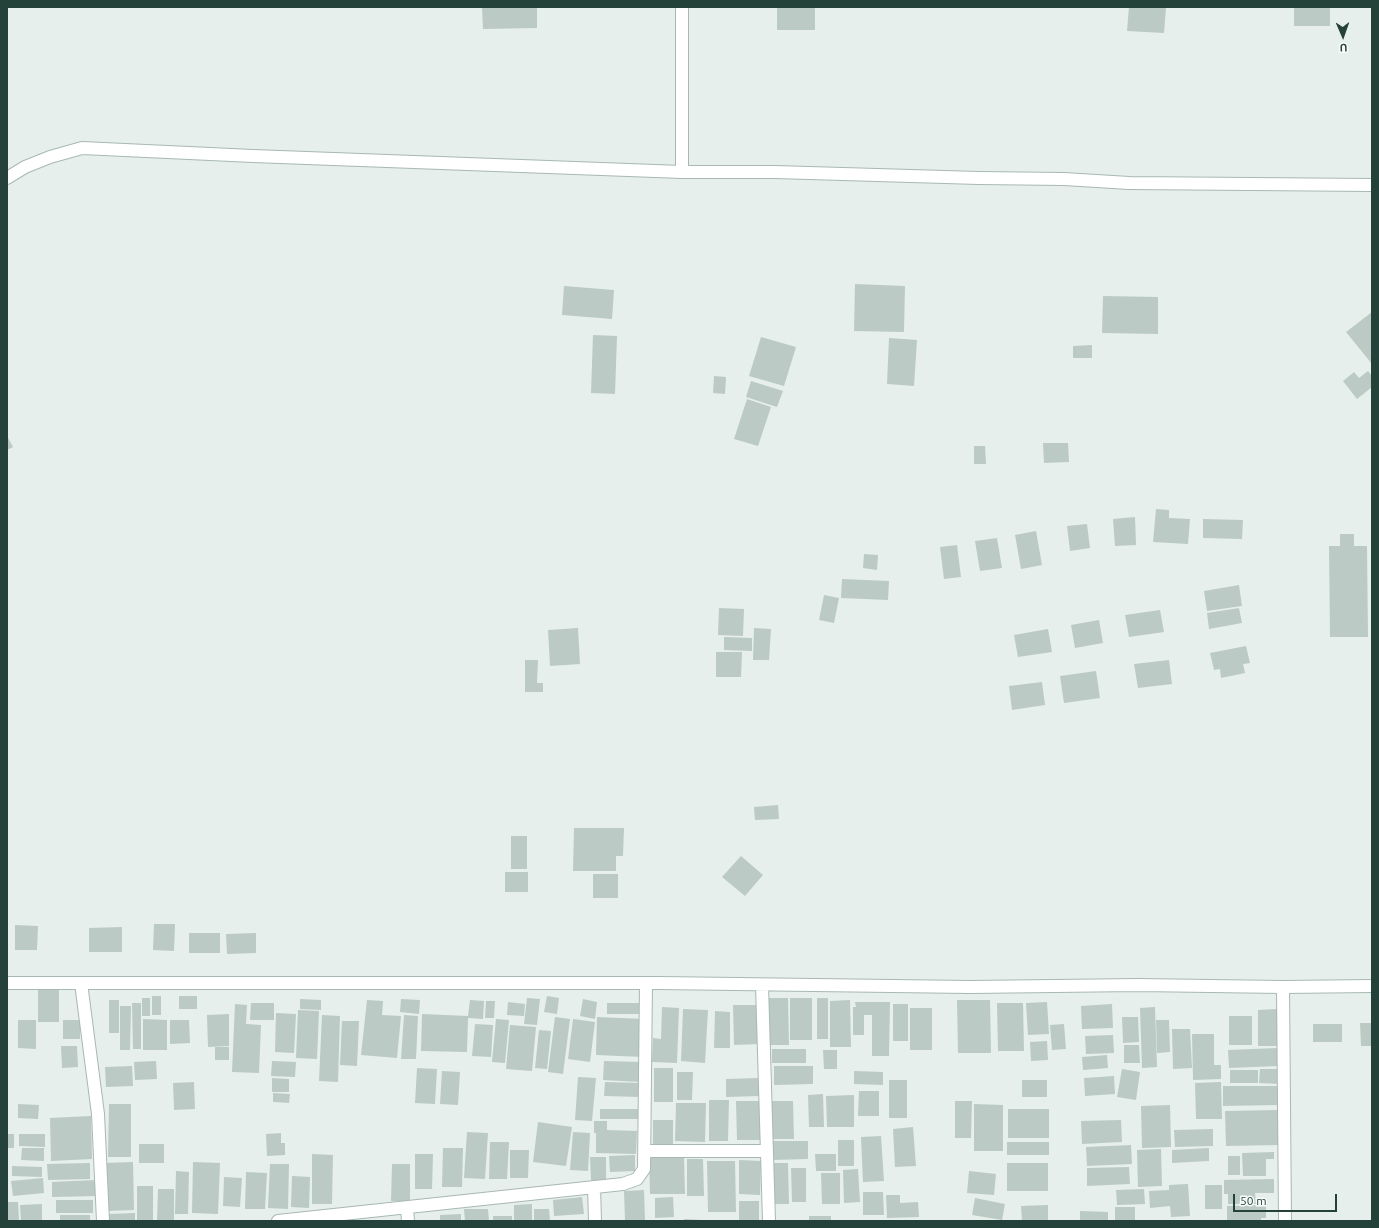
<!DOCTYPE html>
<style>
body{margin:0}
#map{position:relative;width:1379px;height:1228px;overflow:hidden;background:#e6efeb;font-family:Ubuntu,sans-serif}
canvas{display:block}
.frame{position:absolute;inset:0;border:8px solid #24423a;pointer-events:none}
.north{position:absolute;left:1323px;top:16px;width:40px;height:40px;-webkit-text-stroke:3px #f7fbf9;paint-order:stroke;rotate:178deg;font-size:11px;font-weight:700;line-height:16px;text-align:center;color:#24423a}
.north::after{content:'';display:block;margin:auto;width:14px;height:18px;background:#24423a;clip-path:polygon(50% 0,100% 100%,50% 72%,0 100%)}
.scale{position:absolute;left:1233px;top:1194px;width:104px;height:18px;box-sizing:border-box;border:2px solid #24423a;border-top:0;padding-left:5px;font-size:12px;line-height:14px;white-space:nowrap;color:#24423a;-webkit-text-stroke:3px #f7fbf9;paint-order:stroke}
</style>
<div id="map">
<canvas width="1379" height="1228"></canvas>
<div class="frame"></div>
<div class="north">U</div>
<div class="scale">50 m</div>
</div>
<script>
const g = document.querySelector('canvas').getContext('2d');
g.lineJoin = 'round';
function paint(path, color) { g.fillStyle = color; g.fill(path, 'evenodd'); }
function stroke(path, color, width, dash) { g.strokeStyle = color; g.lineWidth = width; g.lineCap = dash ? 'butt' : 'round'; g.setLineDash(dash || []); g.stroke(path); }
paint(new Path2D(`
 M482 7H537V28L483 29Z
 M777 7H815V30H777Z
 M1129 7H1166L1164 33 1127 31Z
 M1294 7H1330V26H1294Z
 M855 284 905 286 904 332 854 331Z
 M564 286 614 290 612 319 562 315Z
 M1103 296 1158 297V334L1102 333Z
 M1372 312V364L1346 332Z
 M593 335 617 336 615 394 591 393Z
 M761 337 796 347 784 386 749 376Z
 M889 338 917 340 914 386 887 384Z
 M1092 345V358H1073V346Z
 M1368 371 1372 376V387L1357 399 1343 381 1354 372 1359 378Z
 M714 376 726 377 725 394 713 393Z
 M751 381 783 391 777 407 746 397Z
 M747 399 771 407 758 446 734 439Z
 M7 436 13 447 7 450Z
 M1043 443H1068L1069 462 1044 463Z
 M974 446H985L986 464H974Z
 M1156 509 1169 510V518L1190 519 1188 544 1153 542Z
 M1135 517 1136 545 1115 546 1113 519Z
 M1203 519 1243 520 1242 539 1203 538Z
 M1087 524 1090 548 1070 551 1067 526Z
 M1036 531 1042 565 1021 569 1015 535Z
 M1340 534H1354V546H1367L1368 637H1330L1329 546H1340Z
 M997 538 1002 568 980 571 975 541Z
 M957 545 961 577 944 579 940 547Z
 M864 554 878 555 877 570 863 568Z
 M842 579 889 581 888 600 841 598Z
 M1239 585 1242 606 1207 611 1204 591Z
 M824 595 839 598 834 623 819 620Z
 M719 608 744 609 743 636 718 635Z
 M1239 608 1242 623 1209 629 1207 613Z
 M1160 610 1164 632 1129 637 1125 615Z
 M1099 620 1103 643 1075 648 1071 625Z
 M578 628 580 664 550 666 548 630Z
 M754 628 771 629 769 660H753Z
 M1048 629 1052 652 1018 657 1014 635Z
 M724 637 752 638V651L724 650Z
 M1246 646 1250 663 1243 664 1245 673 1221 678 1220 669 1214 670 1210 653Z
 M716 652H742L741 677H716Z
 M525 660H538L537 683H543V692H525Z
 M1169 660 1172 684 1138 688 1134 664Z
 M1096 671 1100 698 1064 703 1060 676Z
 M1042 682 1045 705 1012 710 1009 686Z
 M778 805 779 819 755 820 754 807Z
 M574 828H624L623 856H616V871H573Z
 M511 836H527V869H511Z
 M741 856 763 875 745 896 722 877Z
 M505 872H528V892H505Z
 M593 874H618V898H593Z
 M154 924H175L174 951 153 950Z
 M15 925 38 926 37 950H15Z
 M122 927V952H89V928Z
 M189 933H220V953H189Z
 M256 933V953L227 954 226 934Z
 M38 988H59V1022H38Z
 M152 996H161V1015H152Z
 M179 996H197V1009H179Z
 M547 996 559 998 557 1014 544 1012Z
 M142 998H150V1016H142Z
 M527 998 540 999 537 1025 524 1024Z
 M767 998H788L789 1045H768Z
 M790 998H812V1040H790Z
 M817 998H828V1039H817Z
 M300 999 321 1000V1010L300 1009Z
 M401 999 420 1000 419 1014 400 1012Z
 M583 999 597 1002 595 1019 580 1016Z
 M109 1000H119V1033H109Z
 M367 1000 383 1001 382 1015 401 1016 397 1058 361 1055Z
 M470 1000 484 1001 483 1019 468 1018 467 1052 421 1051 422 1014 468 1016Z
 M850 1000 851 1047H830V1001Z
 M957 1000H990L991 1053H958Z
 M486 1001H495L494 1018H485Z
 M508 1002 525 1004 524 1016 507 1015Z
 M855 1002H890L889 1056H872V1015H864V1035H853V1007H856Z
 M1047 1002 1049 1034 1028 1035 1026 1003Z
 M132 1003H141V1049H133Z
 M251 1003H274V1020H250Z
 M607 1003H642L641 1014H607Z
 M997 1003H1023L1024 1051H998Z
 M235 1004 247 1005 246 1024 261 1025 259 1073 232 1072Z
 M893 1004H908V1041H893Z
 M1112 1004 1113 1028 1082 1029 1081 1006Z
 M733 1005H758L759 1044 734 1045Z
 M120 1006H131L130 1050H120Z
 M662 1007 679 1008 677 1063 652 1062 653 1038 661 1039Z
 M1155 1007 1157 1067 1142 1068 1140 1008Z
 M910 1008H932V1050H910Z
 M683 1009 708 1010 705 1063 681 1061Z
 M1277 1009V1046H1258V1010Z
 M298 1010 319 1011 317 1059 296 1058Z
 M715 1011 730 1012V1048H714Z
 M276 1013 296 1014 294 1053 275 1052Z
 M229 1014V1046L208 1047 207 1015Z
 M322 1015 340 1016 338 1082 319 1081Z
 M404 1015 418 1016 416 1059H401Z
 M1229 1016H1252V1045H1229Z
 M555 1017 570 1019 563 1074 548 1072Z
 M597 1017 644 1019 643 1057 596 1055Z
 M1122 1017H1138L1139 1042 1123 1043Z
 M143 1019 167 1020V1050H143Z
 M496 1019 509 1020 505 1063 492 1062Z
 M573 1019 595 1022 590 1062 568 1059Z
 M18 1020H36V1049L18 1048Z
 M63 1020H80V1039H63Z
 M170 1020H189L190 1043 170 1044Z
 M1156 1020H1169L1170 1052 1157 1053Z
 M342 1021H359L357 1066 340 1065Z
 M1360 1023H1372V1046H1361Z
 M475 1024 493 1025 491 1057 472 1056Z
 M1064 1024 1066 1049 1052 1050 1050 1025Z
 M1313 1024H1342V1042H1313Z
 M510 1025 536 1027 532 1071 506 1069Z
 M1172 1029H1190L1192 1068 1173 1069Z
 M539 1030 551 1031 547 1069 535 1068Z
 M1192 1034H1214V1065H1221V1079L1193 1080Z
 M1113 1035 1114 1053 1086 1054 1085 1036Z
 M1047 1041 1048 1060 1031 1061 1030 1042Z
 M1124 1045H1139L1140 1063H1124Z
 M61 1046H77L78 1067 62 1068Z
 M215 1047H229V1060H215Z
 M1278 1048V1066L1229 1068 1228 1050Z
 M772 1049H806V1063H772Z
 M823 1050H837V1069H824Z
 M1107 1055 1108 1068 1083 1070 1082 1057Z
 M156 1061 157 1079 135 1080 134 1062Z
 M272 1061 296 1062 295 1077 271 1076Z
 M604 1061 642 1062 641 1082 603 1080Z
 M132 1066 133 1086 106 1087 105 1067Z
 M774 1066H813V1084L774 1085Z
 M417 1068 437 1069 435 1104 415 1103Z
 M654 1068H673V1102H654Z
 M1122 1069 1140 1072 1136 1100 1117 1097Z
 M1260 1069H1279V1084L1259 1083Z
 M1230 1070H1258V1083H1230Z
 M442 1071 460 1072 458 1105 440 1104Z
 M854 1071 883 1072V1085L854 1084Z
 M677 1072H693L692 1100H677Z
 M1114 1076 1115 1094 1085 1096 1084 1078Z
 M578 1077 596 1078 592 1121 575 1120Z
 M272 1078 289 1079V1092H272Z
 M759 1078 760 1096 726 1097V1079Z
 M889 1080H907V1118H889Z
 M1022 1080H1047V1097H1022Z
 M194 1082 195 1109 174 1110 173 1083Z
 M605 1082 642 1083 641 1097 604 1096Z
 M1221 1082 1222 1119H1196L1195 1083Z
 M1223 1086H1278V1105L1223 1106Z
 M859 1091H879V1116H858Z
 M273 1093 290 1094 289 1103 273 1102Z
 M823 1094 824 1127H809L808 1095Z
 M854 1095V1127H827L826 1096Z
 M709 1100H729L728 1141H709Z
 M736 1101H761L762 1140H737Z
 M771 1101H793L794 1139H772Z
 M955 1101H972L971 1138H955Z
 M676 1103H706L705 1142 675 1141Z
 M18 1104 39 1105 38 1119 18 1118Z
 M109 1104H131V1157H108Z
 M974 1104 1003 1105V1151H974Z
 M1170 1105 1171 1147 1142 1148 1141 1106Z
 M600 1109H640V1119H600Z
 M1008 1109H1049V1138H1008Z
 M1278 1110V1145L1226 1146 1225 1111Z
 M91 1116 92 1159 51 1161 50 1118Z
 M653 1120H673V1149H653Z
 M1121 1120 1122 1142 1082 1144 1081 1121Z
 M594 1121H607V1130L637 1131 636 1154 596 1153V1133H594Z
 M538 1122 572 1127 566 1166 533 1162Z
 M913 1127 916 1166 895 1167 893 1129Z
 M1213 1129V1146L1175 1147 1174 1130Z
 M467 1132 488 1133 485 1179 464 1178Z
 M573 1132 590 1133 588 1171 570 1170Z
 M281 1133V1143H285V1155L267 1156 266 1134Z
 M7 1134H14V1148H7Z
 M19 1134H45V1147L19 1146Z
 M881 1136 884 1181 863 1182 861 1137Z
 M838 1140H854V1166H838Z
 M771 1141H808V1159L772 1160Z
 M490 1142H509L507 1179H489Z
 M1007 1142H1049V1155H1007Z
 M139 1144H164V1163H139Z
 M1131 1145 1132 1164 1087 1166 1086 1147Z
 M22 1148H44V1161L21 1160Z
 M443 1148H463L462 1187H442Z
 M1209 1148V1161L1172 1163V1150Z
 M1161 1149 1162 1186 1138 1187 1137 1150Z
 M510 1150H529L528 1178H510Z
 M1274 1152V1159H1266V1176H1243L1242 1153Z
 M312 1154 333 1155 332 1204H312Z
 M415 1154H433L432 1189H415Z
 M815 1154H836V1171H816Z
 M635 1155V1171L610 1172 609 1156Z
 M1228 1156H1240V1175H1228Z
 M590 1157H606V1180H591Z
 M649 1157H684L685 1194H650Z
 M687 1159H703L704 1196H687Z
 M739 1160 761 1161 760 1195 739 1194Z
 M707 1161H735L736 1212H708Z
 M133 1162 134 1210 106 1211 104 1163Z
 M193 1162 220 1163 218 1214 192 1213Z
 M90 1163V1179L48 1180 47 1164Z
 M770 1163H788L789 1204H771Z
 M1007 1163H1048V1191H1007Z
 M270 1164H289L288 1209 268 1208Z
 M392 1164H410V1201H391Z
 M12 1166 42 1167V1177L12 1176Z
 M1129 1167 1130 1184 1087 1186V1168Z
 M791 1168H806V1202H792Z
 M858 1169 860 1202 844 1203 843 1170Z
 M176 1171 189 1172 188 1214H175Z
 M969 1171 996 1174 994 1195 967 1193Z
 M246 1172 267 1173 265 1209H245Z
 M821 1173H840V1204H822Z
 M292 1176 310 1177 309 1208 291 1207Z
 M224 1177 242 1178 240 1207 223 1206Z
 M43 1178 44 1193 13 1196 11 1181Z
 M1274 1179V1193H1255L1256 1204H1228V1194H1224V1180Z
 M97 1180V1196L52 1197V1182Z
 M1188 1184 1190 1216 1171 1217 1170 1206 1150 1208 1149 1191 1169 1190V1185Z
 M1205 1185H1222V1209H1205Z
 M137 1186H153V1221H137Z
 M158 1189H174V1221H157Z
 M1144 1189 1145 1204 1117 1205 1116 1190Z
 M644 1190 645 1220H625L624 1191Z
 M863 1192H883L884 1215H863Z
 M886 1195H900V1203L918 1202 919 1217 887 1218Z
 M582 1197 584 1214 554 1216 553 1200Z
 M673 1197 674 1217 655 1218V1198Z
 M975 1198 1005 1204 1002 1220 972 1215Z
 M56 1200H93V1213H56Z
 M739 1201H759V1221H739Z
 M7 1202H18L19 1221H7Z
 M42 1204V1221H21L20 1205Z
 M532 1204V1221H514V1205Z
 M1048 1205V1221H1022L1021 1206Z
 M1266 1205V1218H1261V1221H1227V1206Z
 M1115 1207H1135V1221H1115Z
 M464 1209H488L489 1221H465Z
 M534 1209H549L550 1221H534Z
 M1080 1211 1108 1212V1221H1080Z
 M135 1213V1221H109L108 1214Z
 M461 1214V1221H440V1215Z
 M60 1215H90V1221H60Z
 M493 1216H512V1221H493Z
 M809 1216H831V1221H809Z
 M684 1219 703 1220V1221H684Z`), '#bbcac4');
const minor = new Path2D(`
 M682 172V7
 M7 178 25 167 50 157 82 148 253 156 682 172H775L979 178 1064 179 1129 183 1372 185
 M7 983H658L970 987 1138 985 1283 987 1372 986
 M81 983 98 1114 103 1221
 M762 985 769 1221
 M1283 987 1285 1221
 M645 1151H767
 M594 1187 595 1221
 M407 1208 408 1221
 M278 1221 623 1184 637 1179 644 1169 646 983`);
stroke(minor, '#a8b8b2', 14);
stroke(minor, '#fff', 12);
</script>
